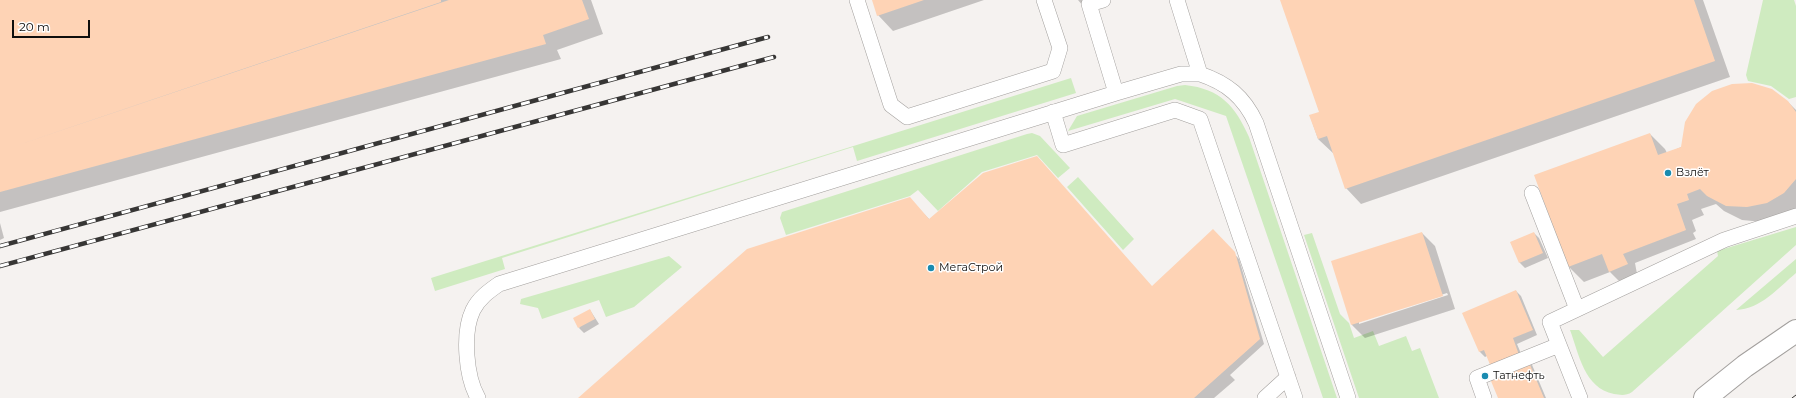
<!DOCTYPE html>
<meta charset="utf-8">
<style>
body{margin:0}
#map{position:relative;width:1796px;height:398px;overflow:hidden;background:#f5f2f0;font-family:Montserrat,sans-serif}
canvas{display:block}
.scale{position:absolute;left:12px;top:20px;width:78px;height:18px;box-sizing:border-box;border:2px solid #0f0e0d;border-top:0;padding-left:5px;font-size:12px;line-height:14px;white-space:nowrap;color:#0f0e0d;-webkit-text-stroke:3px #fff;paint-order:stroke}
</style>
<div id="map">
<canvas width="1796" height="398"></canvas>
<div class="scale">20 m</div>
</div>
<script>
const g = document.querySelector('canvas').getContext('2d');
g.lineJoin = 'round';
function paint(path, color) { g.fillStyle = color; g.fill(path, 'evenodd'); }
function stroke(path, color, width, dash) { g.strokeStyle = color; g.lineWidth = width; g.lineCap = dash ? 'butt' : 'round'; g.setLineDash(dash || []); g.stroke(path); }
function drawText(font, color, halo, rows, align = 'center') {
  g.font = font + ' Montserrat,sans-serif'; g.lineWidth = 3; g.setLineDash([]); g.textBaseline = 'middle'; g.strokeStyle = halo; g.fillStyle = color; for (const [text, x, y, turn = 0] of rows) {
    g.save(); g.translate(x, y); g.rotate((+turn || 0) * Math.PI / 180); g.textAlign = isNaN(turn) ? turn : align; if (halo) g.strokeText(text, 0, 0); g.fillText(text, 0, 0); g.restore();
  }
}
paint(new Path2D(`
 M1763 0H1794L1796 6V97L1789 99 1771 86 1748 81 1746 75Z
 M1071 78 1076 93 857 161 853 147 502 258 505 269 435 291 431 278Z
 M1185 85C1221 89 1235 106 1249 137L1337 398H1323L1226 116 1175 99 1068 131 1077 116 1177 86Z
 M1032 133 1040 136 1070 168 1058 178 1037 155 982 172 938 211 918 190 910 196 786 235 780 218 782 212 1027 134Z
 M1078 177 1134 239 1123 250 1067 187Z
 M1796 227V245L1632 392C1626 396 1620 395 1614 394 1584 388 1579 354 1570 330H1579L1603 357 1718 256 1717 251Z
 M1312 233 1340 314 1349 323 1354 338 1373 331 1379 346 1406 336 1412 351 1420 348 1439 398H1359L1304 235Z
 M669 256 682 267 634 307 606 317 599 300 542 319 538 308 520 304 521 299Z
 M1796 259V273C1778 288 1761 309 1736 310Z`), '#cfebc0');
paint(new Path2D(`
 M0 0H591L603 34 557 50 561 59 0 212Z
 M873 0H984L893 31 878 15Z
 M1078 0H1095L1083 6Z
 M1281 0H1703L1730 77 1361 204 1346 188 1334 154 1318 139 1310 116 1320 113Z
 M1788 102 1796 110V210L1763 222 1742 220 1724 211 1716 204 1701 209 1704 215 1692 220 1696 231 1693 233 1696 239 1635 263 1637 274 1619 281 1610 272 1584 282 1569 267 1535 176 1650 134 1665 149 1667 153Z
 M909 198 930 220 1153 287 1218 236 1239 259 1264 344 1230 375 1235 380 1214 398H580Z
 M0 223 4 238 0 240Z
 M1422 233 1435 246 1455 309 1365 338 1352 325 1332 262ZM1447 293 1448 295 1359 324V322Z
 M1534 233 1539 238 1548 258 1525 268 1520 263 1511 243Z
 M1516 291 1521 296 1537 335 1517 344 1522 356 1530 360 1546 398H1499L1492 368 1487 356 1485 357 1480 352 1464 313Z
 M590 310 599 324 584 333 579 328Z`), '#0003');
paint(new Path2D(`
 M0 0H441V2L0 151Z
 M449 0H582L589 19 543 35 546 44 0 192V151Z
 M872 0H924L877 16Z
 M1280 0H1694L1715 61 1345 189 1327 136 1318 139 1309 115 1319 112Z
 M1752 83 1772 89 1788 101 1796 112V179L1784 193 1767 203 1747 207 1726 206 1707 196 1700 189 1687 194 1689 200 1677 204 1686 230 1623 254 1628 264 1609 272 1602 254 1568 267 1534 175 1650 133 1658 155 1681 147 1685 122 1696 104 1712 91 1732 84Z
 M1037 156 1152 286 1213 229 1235 252 1260 339 1194 398H578L747 249 910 197 929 219 983 173Z
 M1422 232 1443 296 1351 325 1331 261Z
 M1534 232 1543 253 1519 263 1510 242Z
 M1516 290 1533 330 1513 338 1519 355 1525 353 1544 398H1498L1486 369 1491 367 1484 350 1479 352 1462 313Z
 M590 309 595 319 578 328 573 318Z`), '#fed3b5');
const lane = new Path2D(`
 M857 0 891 105 907 117 1053 71 1060 48 1044 0
 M1177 0 1200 74C1227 83 1244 97 1256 123L1348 398
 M1116 93 1181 74H1200
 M1053 112 1063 145 1175 110 1200 119 1295 398
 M1532 193 1577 309
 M1559 345 1580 398
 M478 398C466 377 462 333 473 310 479 298 489 291 499 284L1116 93 1089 4 1103 0
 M1265 398 1288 377
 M1484 398 1477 378 1559 345 1550 322 1724 240 1796 216`);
const primary = new Path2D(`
 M1705 398 1745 366 1796 331`);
stroke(lane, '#a3a09e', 16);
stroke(primary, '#a3a09e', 24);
stroke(lane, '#fff', 15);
stroke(primary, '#fff', 22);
stroke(new Path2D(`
 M1792 398 1796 395`), '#373635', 1);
const rail = new Path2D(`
 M0 246 768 37
 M0 266 774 57`);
stroke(rail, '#373635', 4.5);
stroke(rail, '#fff', 3, [9]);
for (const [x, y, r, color] of [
 [1668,173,4,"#198bb0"],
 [931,268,4,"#198bb0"],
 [1485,376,4,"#198bb0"]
]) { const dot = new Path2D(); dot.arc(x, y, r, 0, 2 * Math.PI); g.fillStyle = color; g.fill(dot); stroke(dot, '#fff', 1.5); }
drawText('11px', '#0f0e0d', '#fff', [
 ["Взлёт",1676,173],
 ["МегаСтрой",939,268],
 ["Татнефть",1493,376]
], 'left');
</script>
